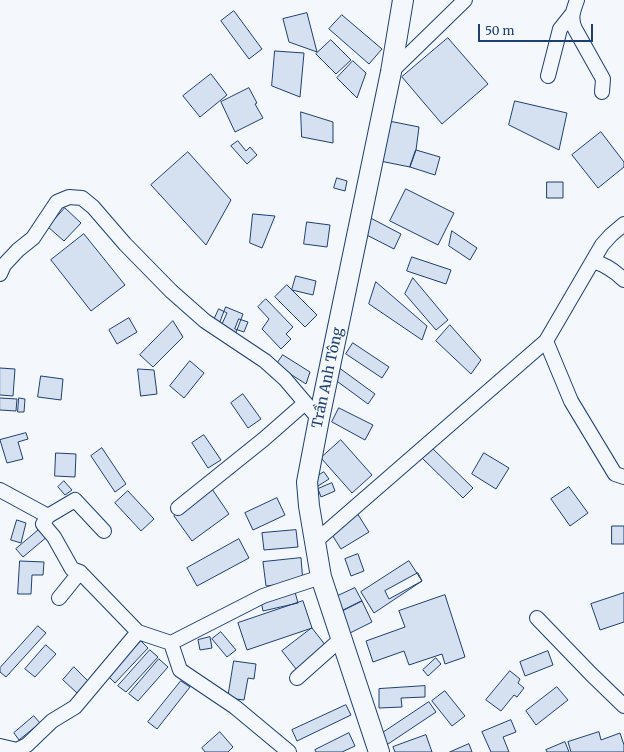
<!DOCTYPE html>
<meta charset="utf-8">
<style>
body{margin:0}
#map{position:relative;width:624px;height:752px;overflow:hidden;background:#f4f7fb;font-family:Merriweather,serif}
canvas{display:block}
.scale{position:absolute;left:478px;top:24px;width:115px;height:18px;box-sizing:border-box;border:2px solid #1d3f73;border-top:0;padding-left:5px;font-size:12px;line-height:14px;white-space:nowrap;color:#1d3f73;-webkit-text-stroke:3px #f4f7fb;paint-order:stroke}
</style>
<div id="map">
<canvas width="624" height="752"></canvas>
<div class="scale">50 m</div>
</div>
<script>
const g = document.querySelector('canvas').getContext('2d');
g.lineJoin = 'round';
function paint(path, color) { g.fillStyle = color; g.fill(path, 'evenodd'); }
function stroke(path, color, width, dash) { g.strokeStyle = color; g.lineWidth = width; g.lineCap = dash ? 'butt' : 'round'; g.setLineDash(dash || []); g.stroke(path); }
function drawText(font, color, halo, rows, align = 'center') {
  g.font = font + ' Merriweather,serif'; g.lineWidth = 3; g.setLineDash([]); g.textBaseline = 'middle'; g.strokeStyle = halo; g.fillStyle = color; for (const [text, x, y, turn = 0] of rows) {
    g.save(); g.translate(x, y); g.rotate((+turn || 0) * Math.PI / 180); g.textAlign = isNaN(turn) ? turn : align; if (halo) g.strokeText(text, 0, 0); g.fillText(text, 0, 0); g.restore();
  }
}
const building = new Path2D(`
 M234 11 262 49 249 59 221 21Z
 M307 13 317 52 289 42 283 19Z
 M342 15 382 49 369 64 329 29Z
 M448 38 488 84 442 124 402 77Z
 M331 40 351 60 336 74 316 54Z
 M275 51 304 53 300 97 272 86Z
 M353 61 366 73 357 98 337 78Z
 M211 74 227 95 200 117 183 96Z
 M249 88 257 103 255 104 263 118 235 132 221 102Z
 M515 101 567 113 559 150 509 125Z
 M301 112 333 122V143L302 137Z
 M389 121 419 127 416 150 410 167 380 161Z
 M601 132 624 162V167L598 188 572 155Z
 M238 141 246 151 250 147 257 155 247 164 231 146Z
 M416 150 440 157 435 175 410 167Z
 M188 152 231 200 206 245 151 185Z
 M337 178 347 181 345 191 334 188Z
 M547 182H563V198H547Z
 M406 189 454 213 438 245 390 221Z
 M65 208 81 223 64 241 48 227Z
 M253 214 275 216 262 248 250 243Z
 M363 214 401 234 394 249 359 231Z
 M307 222 330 225 327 247 304 244Z
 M452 231 477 248 470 260 449 246Z
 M84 234 125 285 91 311 51 260Z
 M412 257 451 270 446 284 407 271Z
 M296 276 316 281 313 295 292 290Z
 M413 278 448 320 436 330 405 294Z
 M376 282 427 326 422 340 369 304Z
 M287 285 317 315 305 327 275 297Z
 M266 299 293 327 286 334 291 339 281 349 262 329 269 319 258 307Z
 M226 307 243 314 235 335 218 328Z
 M219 309 227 313 221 326 213 322Z
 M129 318 137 332 117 344 109 330Z
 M239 319 248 322 244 332 235 329Z
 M173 321 183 337 153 367 140 355Z
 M450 325 481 360 471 374 436 341Z
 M353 343 389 367 382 378 346 354Z
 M283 355 310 372 306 384 276 365Z
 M190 361 204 373 184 398 170 386Z
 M338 367 375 394 368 404 334 379Z
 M0 368 15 369 13 396 0 395Z
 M138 369 154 370 157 394 141 396Z
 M41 376 63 379 61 400 38 397Z
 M243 394 261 419 248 428 231 403Z
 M0 398 17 399 16 411 0 410Z
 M19 398 25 399 24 412H18Z
 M339 408 373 425 365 440 332 422Z
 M26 433 28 439 18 442 23 459 7 463 0 440Z
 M204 435 221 460 208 468 192 443Z
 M341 440 372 475 352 493 321 458Z
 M431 447 473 488 463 498 421 457Z
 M102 448 126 484 115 492 91 456Z
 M56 453 76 454 75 477 55 476Z
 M484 453 509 468 496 489 472 474Z
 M324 472 329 479 318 486 313 479Z
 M64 481 72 490 65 495 58 487Z
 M332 483 335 491 321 497 318 489Z
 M569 487 588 513 570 526 551 499Z
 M212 489 229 514 192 541 174 516Z
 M128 491 154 519 141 531 115 503Z
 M277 498 285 515 253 530 245 513Z
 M357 513 369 532 341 549 329 530Z
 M17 520 26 523 21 543 11 540Z
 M612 526H624V544H612Z
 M41 528 48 536 23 557 16 549Z
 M296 530 298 547 264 550 262 533Z
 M239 539 249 558 197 586 187 568Z
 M358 554 364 571 351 576 345 559Z
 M301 558 303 582 266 586 263 562Z
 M20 561 44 562 43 575H32L31 594H18Z
 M409 561 422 581 374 613 361 592Z
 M418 573 422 581 389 599 385 591Z
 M355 588 362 601 336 614 329 600Z
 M295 592 298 603 263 611 261 601Z
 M624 593V622L600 630 591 604Z
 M445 595 465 657 445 664 442 654 409 665 404 651 373 662 366 641 405 627 399 611Z
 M303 601 312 628 247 650 238 623Z
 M362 601 372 622 346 635 336 614Z
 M38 626 46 633 6 677 0 672V668Z
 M312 628 326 646 296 669 282 651Z
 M221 632 236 650 227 657 212 639Z
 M210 637 212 648 200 650 198 640Z
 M141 641 148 648 115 683 108 676Z
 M46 645 56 654 35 677 25 669Z
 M150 650 158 657 126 692 118 686Z
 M548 651 553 665 525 676 520 662Z
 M436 658 441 664 428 676 423 670Z
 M159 659 168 667 138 701 129 694Z
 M234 661 256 664 254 679 248 678 244 700 228 698Z
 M74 667 88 681 77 693 63 680Z
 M510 671 520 679 518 683 524 688 517 697 514 695 501 711 486 700Z
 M181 681 190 687 157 729 148 722Z
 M425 686V697L401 698 402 707 379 708V689Z
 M557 687 568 700 536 725 526 711Z
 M445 691 465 716 452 726 432 701Z
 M429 702 436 712 385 746 378 736Z
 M346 705 351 715 297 741 292 730Z
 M34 716 40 723 19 740 14 733Z
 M511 720 516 732 503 737 509 752H491L482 732Z
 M220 732 233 747 228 752H205L202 748Z
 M599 732 601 740 620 733 624 745V752H571L568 742Z
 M349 733 355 746 342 752H316L315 750Z
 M426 735 432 752H395L393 747Z
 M565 742 569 752H547L546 750Z
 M469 744 472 752H450Z`);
paint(building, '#d5e0f0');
stroke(building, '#1d3f73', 1);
const street = new Path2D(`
 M577 0C573 11 570 18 575 29L603 79 602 92
 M391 72 465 0
 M548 76 560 29 572 14
 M593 261C606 265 615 271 624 280
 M0 274 4 265 18 250 33 238 57 202 69 197 82 198 93 207 125 244 171 291 205 321 265 361 285 379 319 419
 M546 341 571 401 615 474 624 477
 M0 490 48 516
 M178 508 264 439 305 403
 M104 531 75 500 48 516 43 524 54 537 72 569 80 572 138 632 171 643 180 670 235 707 289 752
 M316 541 546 341 602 245 611 235 624 224
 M59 598 80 572
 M537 618 591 674 624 706
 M171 643 263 596 321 577
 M297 678 342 638
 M0 746 17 750 27 745 52 721 75 707 138 632`);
const secondary = new Path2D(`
 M379 752 321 577 309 506 307 482 319 419 391 72 403 0`);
stroke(street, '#1d3f73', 16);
stroke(secondary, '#1d3f73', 22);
stroke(street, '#f4f7fb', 14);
stroke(secondary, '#f4f7fb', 20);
drawText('14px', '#1d3f73', '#f4f7fb', [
 ["Trần Anh Tông",328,378,-78]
]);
</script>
